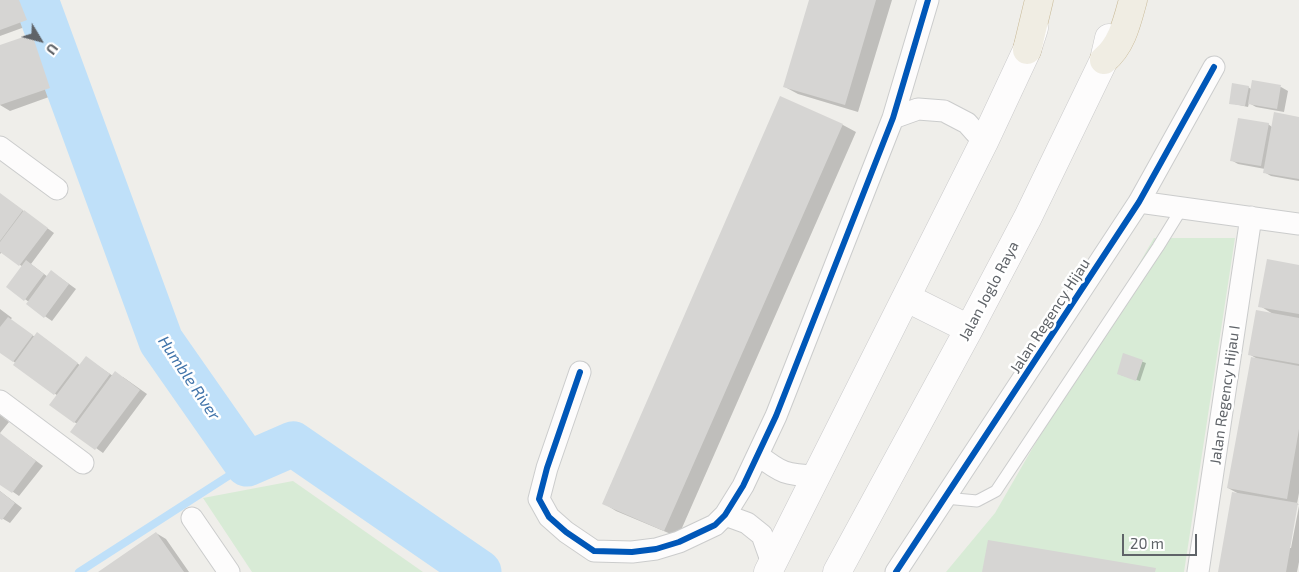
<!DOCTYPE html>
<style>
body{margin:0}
#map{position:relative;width:1299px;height:572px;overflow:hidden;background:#efeeea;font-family:"Exo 2",sans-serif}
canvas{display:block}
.north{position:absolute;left:15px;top:15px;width:50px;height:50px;-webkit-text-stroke:4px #fff;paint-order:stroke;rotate:127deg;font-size:14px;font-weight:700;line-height:20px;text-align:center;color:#5f6368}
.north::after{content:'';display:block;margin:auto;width:18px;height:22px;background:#5f6368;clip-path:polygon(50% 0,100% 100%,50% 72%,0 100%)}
.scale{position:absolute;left:1122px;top:534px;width:75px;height:22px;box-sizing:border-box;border:2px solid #5f6368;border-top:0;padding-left:6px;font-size:15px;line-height:18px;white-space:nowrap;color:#5f6368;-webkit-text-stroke:4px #fff;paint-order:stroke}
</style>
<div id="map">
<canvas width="1299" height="572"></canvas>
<div class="north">U</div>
<div class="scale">20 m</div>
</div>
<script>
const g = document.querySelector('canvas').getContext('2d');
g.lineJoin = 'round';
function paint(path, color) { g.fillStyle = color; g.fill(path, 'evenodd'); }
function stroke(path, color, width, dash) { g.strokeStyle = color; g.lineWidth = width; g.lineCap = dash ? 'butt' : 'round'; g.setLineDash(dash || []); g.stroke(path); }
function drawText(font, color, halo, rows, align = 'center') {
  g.font = font + ' "Exo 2",sans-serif'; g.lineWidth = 5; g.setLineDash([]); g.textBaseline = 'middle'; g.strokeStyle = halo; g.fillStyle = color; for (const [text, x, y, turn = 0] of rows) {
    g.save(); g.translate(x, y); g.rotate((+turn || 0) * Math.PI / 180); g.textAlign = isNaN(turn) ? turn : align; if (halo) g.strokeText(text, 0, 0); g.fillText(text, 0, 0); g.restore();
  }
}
paint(new Path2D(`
 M1154 238H1235L1184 572H946L995 513Z
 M293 481 423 572H252L203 498Z`), '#d8ebd6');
paint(new Path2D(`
 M0 0H24L33 24 0 36Z
 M811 0H892L858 112 798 94 785 87Z
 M32 35 43 41 60 93 10 111 0 105V47Z
 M1248 87 1251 89 1281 87 1288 91 1284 112 1256 107 1249 103 1248 107 1230 103Z
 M781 98 843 125 856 132 678 537 616 511 603 503Z
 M1299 118V181L1271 176 1264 172 1265 169 1238 164 1231 160 1268 124 1272 127Z
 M0 194 54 233 31 264 48 277 58 276 76 289 52 321 27 304 29 302 8 287 23 267 2 252 0 254Z
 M1299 266V493L1297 504 1299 505H1297L1289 548H1291L1299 506V562L1297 572H1219L1239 494 1228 488 1259 360 1249 354 1273 314 1260 306Z
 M0 309 12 318 10 320 35 337 44 338 81 366 87 358 113 376 123 377 147 394 103 453 72 431 78 424 74 422 58 396 0 351Z
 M1124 355 1146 363 1140 381 1121 375Z
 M0 415 9 422 0 433Z
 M0 434 43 466 19 496 0 483Z
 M0 491 22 508 10 523 0 517Z
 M156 533 166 539 189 572H101Z`), '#0003');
stroke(new Path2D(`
 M79 572 247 464`), '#bfe0f9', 8);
stroke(new Path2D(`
 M36 0 161 341 247 464 293 444 479 572`), '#bfe0f9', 45);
paint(new Path2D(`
 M0 0H19L27 20 0 30Z
 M809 0H876L845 105 783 87Z
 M32 34 50 88 0 105V45Z
 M1252 80 1281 85 1277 109 1248 104Z
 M1232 83 1249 86 1245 106 1229 104Z
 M780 96 843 124 664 531 602 504Z
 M1274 112 1299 117V179L1263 173Z
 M1238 118 1269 123 1261 166 1230 161Z
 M0 193 23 210 0 241Z
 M24 210 48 228 19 266 0 252V242Z
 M1267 259 1299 265V314L1258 307Z
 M26 260 44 274 24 301 6 287Z
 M51 270 69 284 44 318 26 304Z
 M1256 310 1299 318V364L1248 355Z
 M8 317 33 335 13 362 0 353V327Z
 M37 332 78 363 54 395 13 365Z
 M1123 353 1143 360 1136 381 1117 374Z
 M86 356 110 374 74 423 49 405Z
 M1251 357 1299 366V429L1287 499 1227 488Z
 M115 371 140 390 95 450 70 432Z
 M0 433 36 461 12 493 0 485Z
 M0 491 15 503 2 520 0 519Z
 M1232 492 1298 503 1286 572H1218Z
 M156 532 184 572H98Z
 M988 540 1156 568 1155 572H982Z`), '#d6d5d3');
const lane = new Path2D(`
 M945 498 977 501 996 491 1158 247 1182 208`);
const street = new Path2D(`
 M893 118 918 109 944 111 967 123 984 142
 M0 147 57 189
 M1139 202 1299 224
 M580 372 547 468 539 499 549 517 566 532 594 551 632 552 656 549 679 542 715 525 725 515 743 486 776 416 893 118 928 0
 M0 401 83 463
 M758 455C781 473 786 475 816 476
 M725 515 747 523 762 535 772 563
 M192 518 229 572
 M896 572 1139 202 1214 67
 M1198 572 1251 217`);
const secondary = new Path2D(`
 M907 298 969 329
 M768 572 984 142 1027 50 1034 28
 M837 572 969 329 1028 217 1104 60 1109 38`);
const highway = new Path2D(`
 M1027 50 1039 0
 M1104 60C1122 45 1127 22 1133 0`);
stroke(lane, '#cbcccc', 13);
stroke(street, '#cbcccc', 23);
stroke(secondary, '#cacacb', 29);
stroke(highway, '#c8b996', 29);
stroke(lane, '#fdfcfc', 11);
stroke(street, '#fdfcfc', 21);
stroke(secondary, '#fdfcfc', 28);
stroke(highway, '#f0ede3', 28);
stroke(new Path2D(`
 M580 372 547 468 539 499 549 517 566 532 594 551 632 552 656 549 679 542 715 525 725 515 743 486 776 416 893 118 928 0
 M896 572 1139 202 1214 67`), '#0057b8', 6);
drawText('15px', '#5f6368', '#fff', [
 ["Jalan Joglo Raya",989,291,-62],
 ["Jalan Regency Hijau",1050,316,-57],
 ["Jalan Regency Hijau I",1225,395,-82]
]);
drawText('italic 16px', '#4174aa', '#fff', [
 ["Humble River",189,378,56]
]);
</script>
